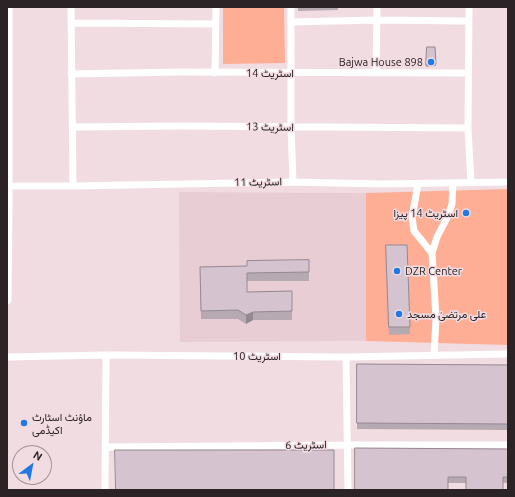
<!DOCTYPE html>
<meta charset="utf-8">
<style>
body{margin:0}
#map{position:relative;width:515px;height:497px;overflow:hidden;background:#f1dce2;font-family:Ubuntu,sans-serif}
canvas{display:block}
.frame{position:absolute;inset:0;border:8px solid #2b2325;pointer-events:none}
.north{position:absolute;left:12px;top:445px;width:40px;height:40px;box-sizing:border-box;background:#f1dce2;border:1px solid #a29296;border-radius:50%;rotate:32deg;font-size:11px;font-weight:700;line-height:16px;text-align:center;color:#2b2325}
.north::after{content:'';display:block;margin:auto;width:14px;height:18px;background:#2179e3;clip-path:polygon(50% 0,100% 100%,50% 72%,0 100%)}
</style>
<div id="map">
<canvas width="515" height="497"></canvas>
<div class="frame"></div>
<div class="north">N</div>
</div>
<script>
const g = document.querySelector('canvas').getContext('2d');
g.lineJoin = 'round';
function paint(path, color) { g.fillStyle = color; g.fill(path, 'evenodd'); }
function stroke(path, color, width, dash) { g.strokeStyle = color; g.lineWidth = width; g.lineCap = dash ? 'butt' : 'round'; g.setLineDash(dash || []); g.stroke(path); }
function drawText(font, color, halo, rows, align = 'center') {
  g.font = font + ' Ubuntu,Vazirmatn,sans-serif'; g.lineWidth = 3; g.setLineDash([]); g.textBaseline = 'middle'; g.strokeStyle = halo; g.fillStyle = color; for (const [text, x, y, turn = 0] of rows) {
    g.save(); g.translate(x, y); g.rotate((+turn || 0) * Math.PI / 180); g.textAlign = isNaN(turn) ? turn : align; if (halo) g.strokeText(text, 0, 0); g.fillText(text, 0, 0); g.restore();
  }
}
paint(new Path2D(`
 M179 192 366 193V341L180 342Z`), '#e9cdd5');
paint(new Path2D(`
 M223 7H284L285 63 223 64Z
 M508 189V345L366 341V193Z`), '#feae95');
stroke(new Path2D(`
 M71 7 73 186
 M291 7V127L293 182
 M469 7 468 128 471 183
 M291 22 377 20 469 21
 M71 23 216 24
 M215 73 216 7
 M376 73 377 7
 M71 74 180 72 468 73
 M73 127 180 126 468 128
 M418 184 412 217 414 231 432 253
 M8 186H73L293 182 382 184 508 182
 M434 355 436 318 432 253 437 237 448 216 452 204 453 183
 M7 357 106 355 346 357 508 354
 M346 357 348 490
 M105 447 348 445H508
 M105 490 106 355`), '#fff', 7);
stroke(new Path2D(`
 M7 300 8 206V7`), '#fff', 9);
paint(new Path2D(`
 M298 7H338V10L298 11Z
 M427 47H435L436 66 426 67Z
 M386 252 410 327V334L389 335Z
 M309 260V281H247V292L292 291V320H253L246 324 238 319H201L200 267 247 266Z
 M357 364 508 365V430L357 429Z
 M355 448 508 449V483H448Z`), '#b7a9b2');
paint(new Path2D(`
 M253 312V320L246 324V315Z`), '#958991');
const building = new Path2D(`
 M427 47H435L436 64 426 65Z
 M386 245H407L410 327H389Z
 M309 260V272L247 273V292L292 291V311L253 312 246 315 238 310 201 311 200 267 247 266V261Z
 M357 364 508 365V424L357 423Z
 M355 448 508 449V477H503V490H466V477H448V490H355Z
 M115 450H334V490H116Z`);
paint(building, '#d5c4cf');
stroke(building, '#958991', 1);
for (const [x, y, r, color] of [
 [431,62,4,"#2179e3"],
 [466,213,4,"#2179e3"],
 [397,271,4,"#2179e3"],
 [399,314,4,"#2179e3"],
 [24,423,4,"#2179e3"]
]) { const dot = new Path2D(); dot.arc(x, y, r, 0, 2 * Math.PI); g.fillStyle = color; g.fill(dot); stroke(dot, '#f1dce2', 1.5); }
drawText('11px', '#2b2325', '#f1dce2', [
 ["Bajwa House 898",423,62,"right"],
 ["اسٹریٹ 14 پیزا",458,213,"right"],
 ["DZR Center",405,271],
 ["علی مرتضیٰ مسجد",407,314],
 ["ماؤنٹ اسٹارٹ",32,417],
 ["اکیڈمی",32,430]
], 'left');
drawText('11px', '#2b2325', '#f1dce2', [
 ["اسٹریٹ 14",270,73],
 ["اسٹریٹ 13",270,127,1],
 ["اسٹریٹ 11",258,182,-1],
 ["اسٹریٹ 10",257,356],
 ["اسٹریٹ 6",306,445,-1]
]);
</script>
